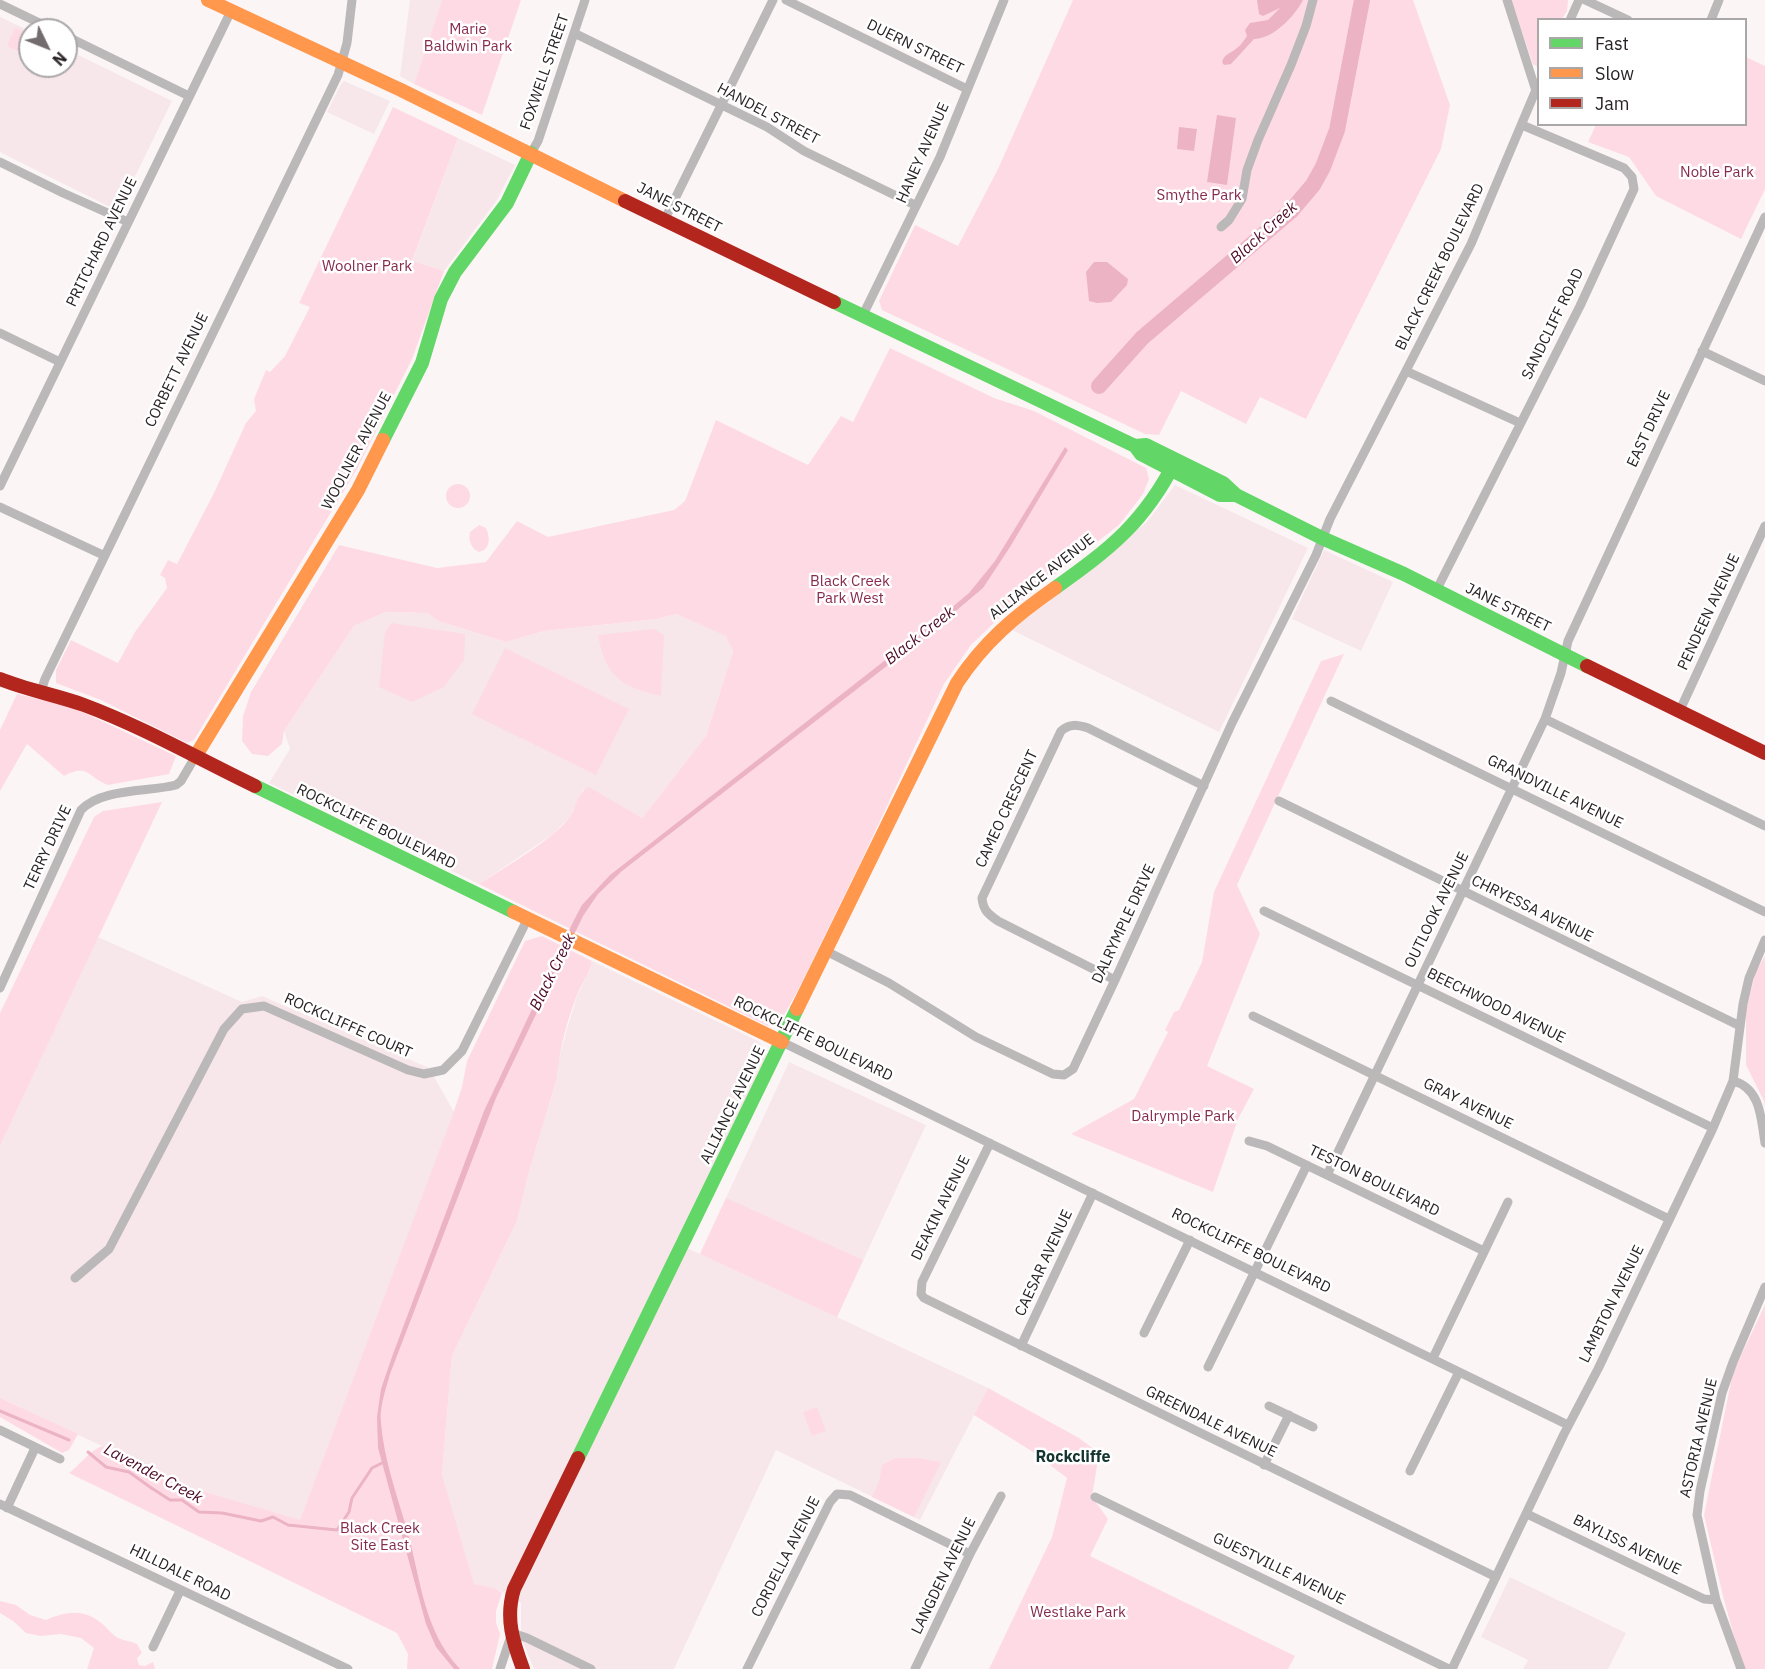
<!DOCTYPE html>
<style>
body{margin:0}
#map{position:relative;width:1765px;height:1669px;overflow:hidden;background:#fcf5f6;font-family:"IBM Plex Sans",sans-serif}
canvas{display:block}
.legend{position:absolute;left:1537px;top:18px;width:210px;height:108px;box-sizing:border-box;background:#fff;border:2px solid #a9a7a8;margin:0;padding:8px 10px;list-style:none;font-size:18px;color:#292325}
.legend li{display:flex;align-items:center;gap:12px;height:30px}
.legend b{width:30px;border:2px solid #a9a7a8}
.north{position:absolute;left:18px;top:18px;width:60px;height:60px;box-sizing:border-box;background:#fff;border:2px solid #a9a7a8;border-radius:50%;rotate:133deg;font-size:16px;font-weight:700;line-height:24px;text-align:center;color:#292325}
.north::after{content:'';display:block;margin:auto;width:21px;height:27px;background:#736c6e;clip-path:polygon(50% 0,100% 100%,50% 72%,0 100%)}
</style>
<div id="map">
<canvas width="1765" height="1669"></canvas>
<ul class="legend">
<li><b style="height:8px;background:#63d668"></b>Fast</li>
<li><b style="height:8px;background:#ff974d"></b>Slow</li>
<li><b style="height:8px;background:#b3261e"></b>Jam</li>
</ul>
<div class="north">N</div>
</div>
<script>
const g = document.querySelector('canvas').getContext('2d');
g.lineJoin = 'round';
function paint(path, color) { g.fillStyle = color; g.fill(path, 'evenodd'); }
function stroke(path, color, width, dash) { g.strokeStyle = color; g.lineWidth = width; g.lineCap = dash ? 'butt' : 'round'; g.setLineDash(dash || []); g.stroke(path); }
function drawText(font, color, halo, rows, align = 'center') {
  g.font = font + ' "IBM Plex Sans",sans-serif'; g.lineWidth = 5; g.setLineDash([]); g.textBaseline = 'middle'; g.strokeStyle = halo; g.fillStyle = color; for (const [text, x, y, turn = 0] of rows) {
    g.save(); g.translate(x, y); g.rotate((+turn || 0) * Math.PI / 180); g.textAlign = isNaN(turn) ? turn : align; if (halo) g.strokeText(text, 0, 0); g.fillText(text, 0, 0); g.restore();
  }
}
paint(new Path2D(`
 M410 0H442L414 84 400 76Z
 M0 17 30 31V66H66V49L172 101 118 211 0 152Z
 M344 81 390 101 374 134 327 112 341 84Z
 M458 138 515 165 497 200 444 271 412 262Z
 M1175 485 1308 548 1219 732 1012 630 1146 523Z
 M1324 550 1393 582 1361 651 1292 619Z
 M386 612 428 613 438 621 506 642 544 631 657 619 676 614 727 636 733 651 706 736 642 818 583 790 569 818 553 834 479 884 269 783 290 749 284 731 354 626Z
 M98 937 242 1002 262 996 429 1068 454 1112 300 1521 168 1481 102 1446 0 1398V1146Z
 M592 961 758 1041 766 1050V1057L675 1243 700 1254 789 1062 926 1125 837 1317 988 1388 920 1520 776 1450 674 1669H534L521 1637V1603L495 1588 474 1585 442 1474 452 1356 517 1221 529 1172 557 1078 558 1062 567 1029 577 996 590 969Z
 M1510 1577 1626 1633 1608 1669H1523L1528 1660 1481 1637Z`), '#f7e7ea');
paint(new Path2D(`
 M442 0H521L482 115 414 84Z
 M1073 0H1413L1450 105 1441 149 1306 419 1260 397 1246 424 1181 391 1159 435 1145 434 882 310 879 301 915 225 958 246 998 169Z
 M1511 0H1568L1567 11 1562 19 1538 20V67L1533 64Z
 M15 28 30 34V57L7 46Z
 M1746 57 1765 66V189L1741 239 1656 196 1629 157 1588 142 1596 125 1746 124Z
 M393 107 458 138 412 261 444 271 412 359 357 469 194 740 187 743 101 700 56 683V670L71 640 118 663 135 632 167 588 165 578 160 575 168 560 177 564 214 493 246 423 256 411 254 399 266 370 270 372 285 356 310 307 299 303Z
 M890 348 994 398 1034 411 1146 468 1149 479 1143 494 1119 525 998 619 971 645 944 684 864 855 800 986 778 1026H768L479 884C502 869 554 839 569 818 576 808 577 793 589 787L642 818 706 736 733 651 726 636 676 614 657 619 544 631 506 642 438 621 428 613 386 612 354 626 284 731 282 744 268 756 252 754 242 741 243 716 251 692 339 545 437 568 486 562 517 521 548 537 674 510 685 501 716 420 808 465 841 416 853 422Z
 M446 496a12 12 0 1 1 24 0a12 12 0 1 1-24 0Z
 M479 525 486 528C490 537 491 549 479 552 471 549 468 540 470 532Z
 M391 623 465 634 464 660 444 687 412 702 379 687 385 632Z
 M654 629 664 635 661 696C621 687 605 676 598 635Z
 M505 648 629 709 596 775 472 714Z
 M1344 654 1237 885 1260 934 1207 1066 1254 1089 1238 1119 1213 1192 1071 1134 1134 1099 1168 1032 1165 1030 1174 1012 1179 1010 1202 962 1214 892 1321 661Z
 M17 694 72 707 176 756 169 774 108 785C88 778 89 763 64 776L27 744 0 791V730Z
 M162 802 0 1146V1013L94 817 103 811Z
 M542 936 592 961C590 973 582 983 577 995 567 1020 559 1051 557 1078L529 1172 517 1221 452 1356 442 1474 474 1584 495 1588 502 1593 496 1611V1623L500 1634 492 1669H407L408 1654 397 1633 69 1473C81 1464 88 1452 102 1446L168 1481 300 1520 453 1114 462 1087 467 1061 525 941Z
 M1765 956V1108L1764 1101 1746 1065V1010L1756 971Z
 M726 1198 863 1260 837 1317 700 1254Z
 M1765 1305V1669H1743L1723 1596 1704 1515 1733 1372Z
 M988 1388 1079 1438 1099 1453 1092 1497 1108 1519 1090 1556 1295 1656 1288 1669H989L1052 1537 1067 1478 1033 1452 974 1415Z
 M0 1398 78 1434 69 1450 62 1453 0 1417Z
 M817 1407 826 1431 812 1436 803 1412Z
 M895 1458H918L941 1462 914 1517 872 1497 879 1482 882 1465Z
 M0 1601 16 1605 30 1615 46 1620C64 1612 83 1608 100 1622 107 1627 111 1634 118 1638 124 1641 131 1641 137 1644L142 1653 137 1658 139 1665 145 1666 153 1662 155 1669H87L94 1648 81 1638 61 1634 41 1636 26 1633 13 1621 0 1613Z`), '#fedbe4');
paint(new Path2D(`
 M1257 0H1303C1295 16 1273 39 1254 39L1231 64 1224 65 1222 62C1225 53 1230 54 1237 48 1241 45 1244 40 1247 36L1245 30 1250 23 1268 20 1280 8 1263 16 1259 14Z
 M1217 115 1236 118 1227 185 1207 182Z
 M1179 127 1197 129 1194 151 1177 149Z
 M1094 262H1107L1128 279 1127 285 1111 302 1097 303 1089 301 1086 272Z
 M1065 447 1068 450 1010 547 983 588 932 631 622 871 598 894 583 916 496 1098 390 1374C386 1389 379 1407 381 1423 384 1460 397 1495 407 1530 421 1579 423 1630 460 1669H454L436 1647 426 1624 378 1448 377 1417 381 1389 393 1354 484 1111 573 922 582 905 610 875 943 615 969 593 995 561Z`), '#ecb3c4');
stroke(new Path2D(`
 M0 1411 69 1440
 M88 1452 106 1467 129 1472 150 1487 170 1500H182L199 1512 222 1513 261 1521 273 1517 288 1525 337 1530 349 1512 352 1498 372 1468 384 1462`), '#ecb3c4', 3);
stroke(new Path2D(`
 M1099 386 1142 338 1291 211 1313 185 1323 167 1337 130 1362 0`), '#ecb3c4', 16);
stroke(new Path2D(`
 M786 0 967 89
 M1507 0 1536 91
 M1585 0 1628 20
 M0 4 54 30
 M1570 20 1579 0
 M1711 20 1719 0
 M574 33 767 127 804 151 915 205
 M66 36 189 96
 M531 153 538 141 585 0
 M0 162 63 193 128 222
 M665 219 773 0
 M1221 227 1229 220 1242 199 1247 170 1258 140 1291 65 1306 26 1313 0
 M863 315 940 157 1004 0
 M0 333 60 362
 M1702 351 1765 381
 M1406 371 1520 423
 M0 486 231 11
 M0 507 103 555
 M1436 591 1580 306 1634 189 1632 177 1624 168 1522 125
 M41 691 45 679 338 75 347 43 352 0
 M1331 701 1765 912
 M1680 710 1765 526
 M1545 719 1765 826
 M1279 801 1740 1026
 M1264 911 1713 1128
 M826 951 889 983 976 1037 1053 1074 1064 1075 1073 1069 1115 980 1232 723 1316 555 1330 519 1471 244 1538 85
 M1115 980 998 921C988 914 983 910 982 898L1061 731C1070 723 1077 725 1088 728L1204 786
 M0 988 81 810C101 788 149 792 176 785L181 781 195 757
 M1253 1016 1669 1219
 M782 1042 1568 1425
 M1733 1081C1761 1088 1761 1119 1765 1143
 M1249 1141 1267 1146 1484 1251
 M990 1143 922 1282 921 1294 924 1298 1496 1577
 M1327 1175 1545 719 1561 673 1568 641 1765 217
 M75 1278 109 1249 224 1029 242 1009 264 1006 408 1070 424 1074 443 1070 462 1051 528 918
 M1144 1333 1190 1240
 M1021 1346 1093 1193
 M1433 1358 1508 1202
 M1208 1367 1307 1165
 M1269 1406 1313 1427
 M0 1430 60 1459
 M1264 1465 1289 1415
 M1410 1471 1459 1372
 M1095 1497 1449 1669
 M0 1504 348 1669
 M7 1508 35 1448
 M1527 1514 1704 1599 1716 1600
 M153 1647 180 1591
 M500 1669 512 1633 527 1638 591 1669
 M747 1669 830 1502 837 1494 850 1495 970 1554
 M915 1669 970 1554 1001 1496
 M1452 1669 1564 1434 1598 1369 1713 1128 1733 1081 1743 1004 1749 978 1765 940
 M1741 1669 1716 1600 1697 1515 1700 1491 1722 1393 1733 1362 1765 1287`), '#bbb8b9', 9);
stroke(new Path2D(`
 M834 302 1135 446 1141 454 1220 495H1236
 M383 440 422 363 441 299 455 272 507 203 531 153
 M1135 446 1146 445 1223 483 1236 495 1322 538 1404 574 1587 666
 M1055 588C1111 548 1144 523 1176 460
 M255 786 514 912
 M578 1458 797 1009`), '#63d668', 14);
stroke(new Path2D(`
 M208 0 401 90 625 201
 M195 757 358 490 383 440
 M514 912 782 1042
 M797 1009 957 683C984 642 1015 616 1055 588`), '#ff974d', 14);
stroke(new Path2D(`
 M625 201 834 302
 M1587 666 1765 753
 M0 679C27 690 56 695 84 705 143 727 199 759 255 786
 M523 1669C513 1642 505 1618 514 1589L578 1458`), '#b3261e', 14);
drawText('15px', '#862b4d', '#fff', [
 ["Marie",468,30],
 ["Baldwin Park",468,47],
 ["Noble Park",1717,173],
 ["Smythe Park",1199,196],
 ["Woolner Park",367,267],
 ["Black Creek",850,582],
 ["Park West",850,599],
 ["Dalrymple Park",1183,1117],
 ["Black Creek",380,1529],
 ["Site East",380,1546],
 ["Westlake Park",1078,1613]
]);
drawText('15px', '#292325', '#fff', [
 ["DUERN STREET",915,47,26],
 ["FOXWELL STREET",545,72,-71],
 ["HANDEL STREET",768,114,28],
 ["HANEY AVENUE",923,153,-66],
 ["JANE STREET",679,208,27],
 ["PRITCHARD AVENUE",102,242,-64],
 ["BLACK CREEK BOULEVARD",1440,267,-64],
 ["SANDCLIFF ROAD",1553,324,-64],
 ["CORBETT AVENUE",177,370,-64],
 ["EAST DRIVE",1649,429,-65],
 ["WOOLNER AVENUE",357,451,-62],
 ["ALLIANCE AVENUE",1042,577,-38],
 ["JANE STREET",1508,608,26],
 ["PENDEEN AVENUE",1709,612,-65],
 ["GRANDVILLE AVENUE",1555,792,26],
 ["CAMEO CRESCENT",1007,809,-65],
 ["ROCKCLIFFE BOULEVARD",376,827,26],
 ["TERRY DRIVE",48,848,-65],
 ["CHRYESSA AVENUE",1532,909,26],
 ["OUTLOOK AVENUE",1437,910,-64],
 ["DALRYMPLE DRIVE",1124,924,-65],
 ["BEECHWOOD AVENUE",1496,1006,26],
 ["ROCKCLIFFE COURT",348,1026,24],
 ["ROCKCLIFFE BOULEVARD",813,1039,26],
 ["GRAY AVENUE",1468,1104,26],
 ["ALLIANCE AVENUE",733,1105,-64],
 ["TESTON BOULEVARD",1374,1181,26],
 ["DEAKIN AVENUE",941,1208,-64],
 ["ROCKCLIFFE BOULEVARD",1251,1251,26],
 ["CAESAR AVENUE",1044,1263,-65],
 ["LAMBTON AVENUE",1612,1304,-64],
 ["GREENDALE AVENUE",1211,1422,26],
 ["ASTORIA AVENUE",1699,1438,-77],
 ["BAYLISS AVENUE",1627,1545,26],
 ["CORDELLA AVENUE",786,1557,-63],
 ["GUESTVILLE AVENUE",1279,1569,26],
 ["HILLDALE ROAD",180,1573,26],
 ["LANGDEN AVENUE",944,1576,-64]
]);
drawText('italic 16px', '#4e0927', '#fff', [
 ["Black Creek",1264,233,-42],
 ["Black Creek",920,636,-38],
 ["Black Creek",553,972,-64],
 ["Lavender Creek",153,1474,28]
]);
drawText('bold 16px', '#153630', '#fff', [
 ["Rockcliffe",1073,1457]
]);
</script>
